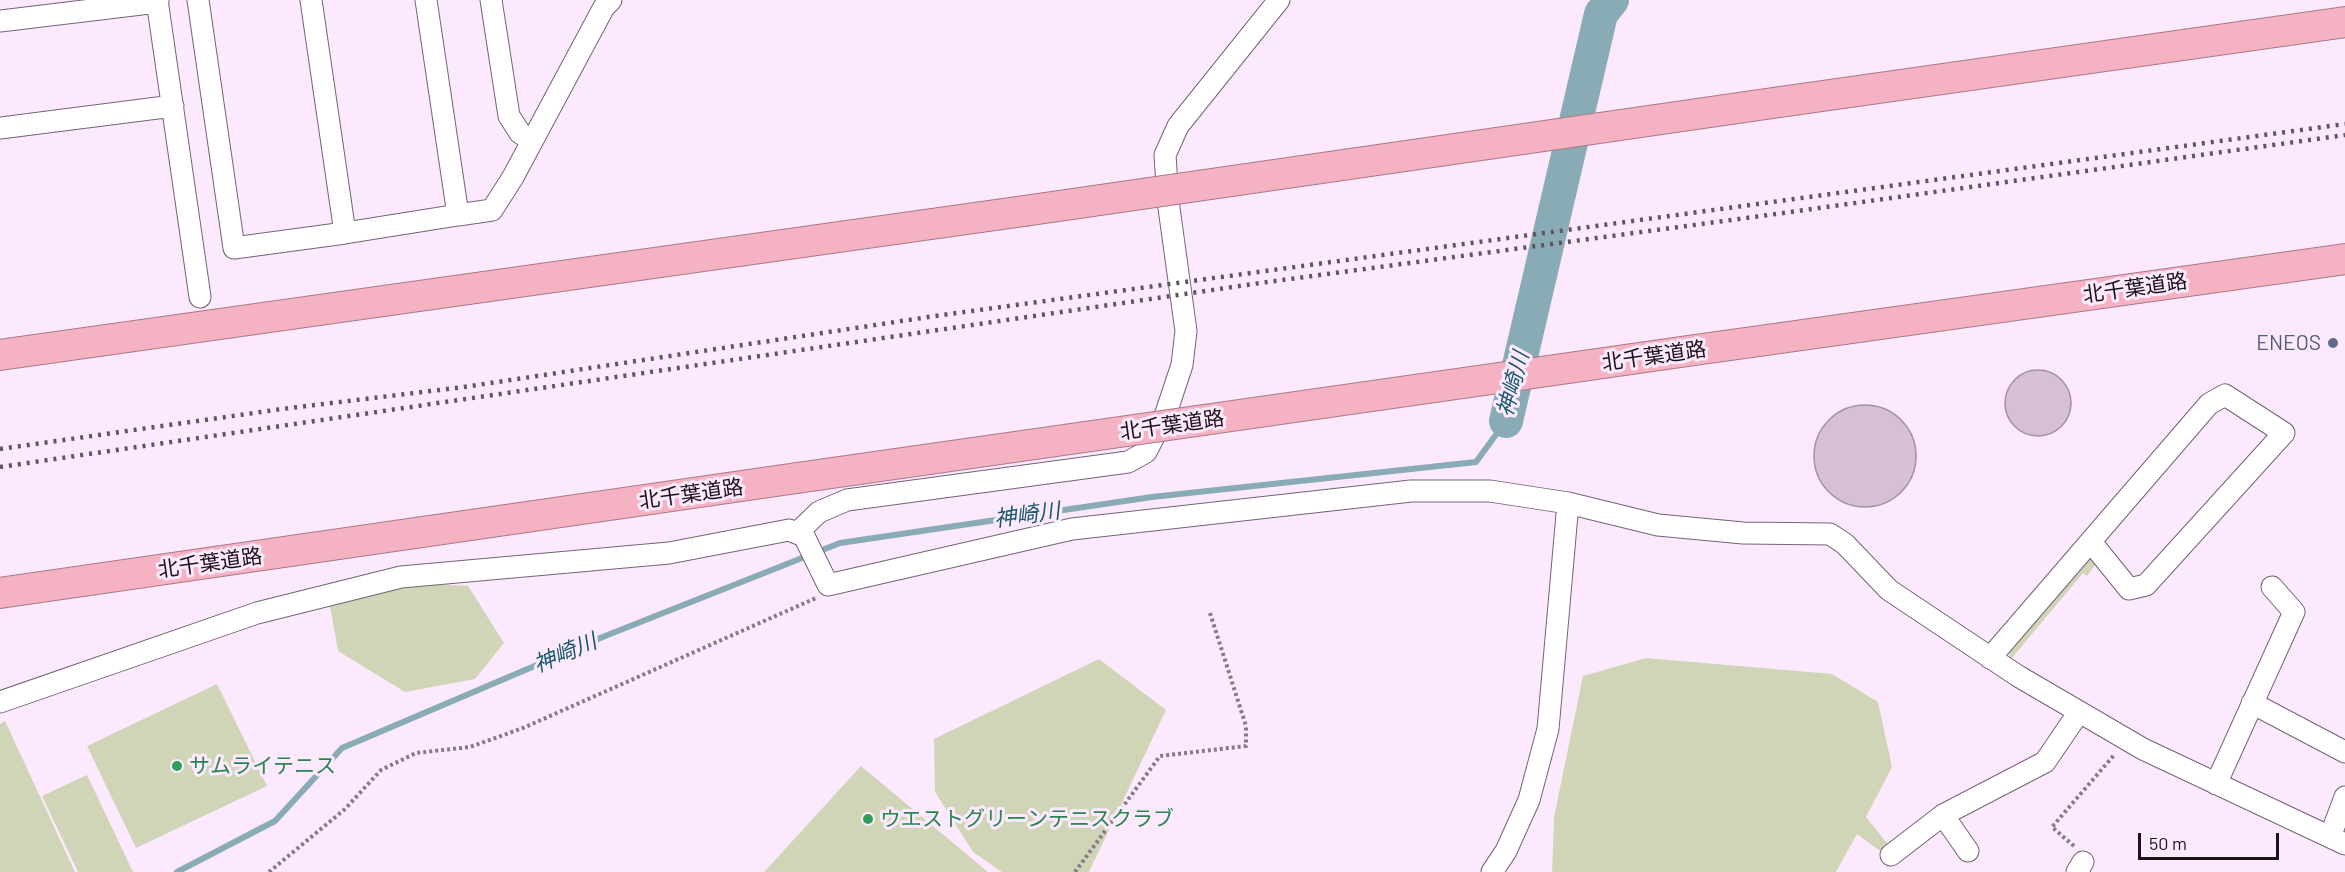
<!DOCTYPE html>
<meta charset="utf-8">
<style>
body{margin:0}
#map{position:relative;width:2345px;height:872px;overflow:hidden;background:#fde9fe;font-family:Barlow,sans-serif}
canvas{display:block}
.scale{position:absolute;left:2138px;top:833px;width:141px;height:27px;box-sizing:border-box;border:3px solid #191219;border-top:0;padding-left:8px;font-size:18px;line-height:21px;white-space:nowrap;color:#191219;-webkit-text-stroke:4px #fde9fe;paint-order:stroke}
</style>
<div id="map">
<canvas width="2345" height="872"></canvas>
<div class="scale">50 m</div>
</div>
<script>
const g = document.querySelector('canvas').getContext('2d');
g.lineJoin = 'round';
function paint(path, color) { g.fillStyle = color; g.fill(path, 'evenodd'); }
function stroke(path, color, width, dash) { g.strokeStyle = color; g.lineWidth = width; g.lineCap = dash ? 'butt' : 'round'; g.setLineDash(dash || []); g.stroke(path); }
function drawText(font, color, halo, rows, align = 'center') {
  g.font = font + ' Barlow,"Noto Sans JP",sans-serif'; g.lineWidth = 6; g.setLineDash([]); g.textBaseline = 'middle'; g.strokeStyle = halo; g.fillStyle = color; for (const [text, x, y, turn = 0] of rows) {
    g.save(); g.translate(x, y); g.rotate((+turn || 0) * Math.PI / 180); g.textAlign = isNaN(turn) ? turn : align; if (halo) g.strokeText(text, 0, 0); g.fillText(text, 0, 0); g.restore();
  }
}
paint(new Path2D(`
 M2086 553 2100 558 2087 576 2083 573 2011 659 2007 646Z
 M402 582 468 586 504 643 475 679 405 692 338 651 330 606Z
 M1646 658 1832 674 1878 702 1892 767 1866 817 1890 847 1880 851 1857 834 1836 872H1552L1554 817 1583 676Z
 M1099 659 1166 710 1089 872H1002L973 852 935 792 934 739Z
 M217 684 267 786 136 848 87 746Z
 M5 721 75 872H0V724Z
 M861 766 988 872H764Z
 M87 775 133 872H78L42 796Z`), '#d1d5b7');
stroke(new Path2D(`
 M177 872 275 821 342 748 605 636 840 543 1152 497 1476 462 1506 421`), '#89abb6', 6);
stroke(new Path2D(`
 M1506 421 1601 14 1612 0`), '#89abb6', 34);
const building = new Path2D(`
 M2005 403a33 33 0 1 1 66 0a33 33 0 1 1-66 0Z
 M1814 456a51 51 0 1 1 102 0a51 51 0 1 1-102 0Z`);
paint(building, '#d6c0d7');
stroke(building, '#a390a3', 1.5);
const minor = new Path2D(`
 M157 0 200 297
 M198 0 234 248 345 233 311 0
 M426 0 458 215 492 210 513 177 604 7 611 0
 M491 0 509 116 520 133 532 141
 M0 21 158 2
 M0 128 173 106
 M345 233 458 215
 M797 533 819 512 847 500 1128 462 1146 452 1166 413 1182 365 1186 331 1168 201 1165 155 1178 126 1279 0
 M1990 658 2209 404 2225 395 2284 433 2146 585 2129 589 2091 542
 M0 702 257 613 401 577 669 553 789 530 804 536 828 585 1072 529 1411 491H1490L1568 503 1658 525 1743 533 1830 534 1845 544 1889 590 2018 676 2143 749 2345 844
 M2252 703 2345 752
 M2216 784 2294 612 2272 587
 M1943 815 1968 851
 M2330 837 2345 797
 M1891 855 1943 815 2045 762 2079 712
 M1492 872 1506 851 1529 800 1548 729 1568 503
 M2077 872 2083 862`);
const highway = new Path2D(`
 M1780 102 2345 22
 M1695 350 2345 259
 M0 355 1024 211
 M0 593 797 478`);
stroke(minor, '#746375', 23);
stroke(highway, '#a87a87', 32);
stroke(new Path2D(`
 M2074 846 2052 827 2115 754
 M269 872 345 809 381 770 416 753 470 747 523 728 816 598
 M1075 872 1160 756 1246 746V726L1210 613`), '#877a87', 4, [3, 3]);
stroke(minor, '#fff', 21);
stroke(highway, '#f5b2c2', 30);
stroke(new Path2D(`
 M0 449 282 409 464 387 935 316 2345 124
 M0 467 1260 283 1776 214 2345 135`), '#5f545f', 4.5, [3, 6]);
const highwayBridge = new Path2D(`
 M1024 211 1780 102
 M797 478 1695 350`);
stroke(highwayBridge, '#a87a87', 32, []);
stroke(highwayBridge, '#f5b2c2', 30);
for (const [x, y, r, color] of [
 [2333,343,6,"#5c6f8a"],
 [177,766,6,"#2e9e5b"],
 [868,819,6,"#2e9e5b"]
]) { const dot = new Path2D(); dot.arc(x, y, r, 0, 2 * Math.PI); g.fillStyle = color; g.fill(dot); stroke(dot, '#fde9fe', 2); }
drawText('21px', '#191219', '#fde9fe', [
 ["北千葉道路",2135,288,-8],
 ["北千葉道路",1654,356,-8],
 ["北千葉道路",1172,425,-8],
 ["北千葉道路",691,494,-8],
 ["北千葉道路",210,563,-8]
]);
drawText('21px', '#4e5e75', '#fde9fe', [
 ["ENEOS",2321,343]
], 'right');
drawText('21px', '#27864d', '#fde9fe', [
 ["サムライテニス",189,766],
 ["ウエストグリーンテニスクラブ",880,819]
], 'left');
drawText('italic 22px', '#165a6c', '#fde9fe', [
 ["神崎川",1513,384,-75],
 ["神崎川",1027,515,-8],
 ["神崎川",565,653,-23]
]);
</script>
